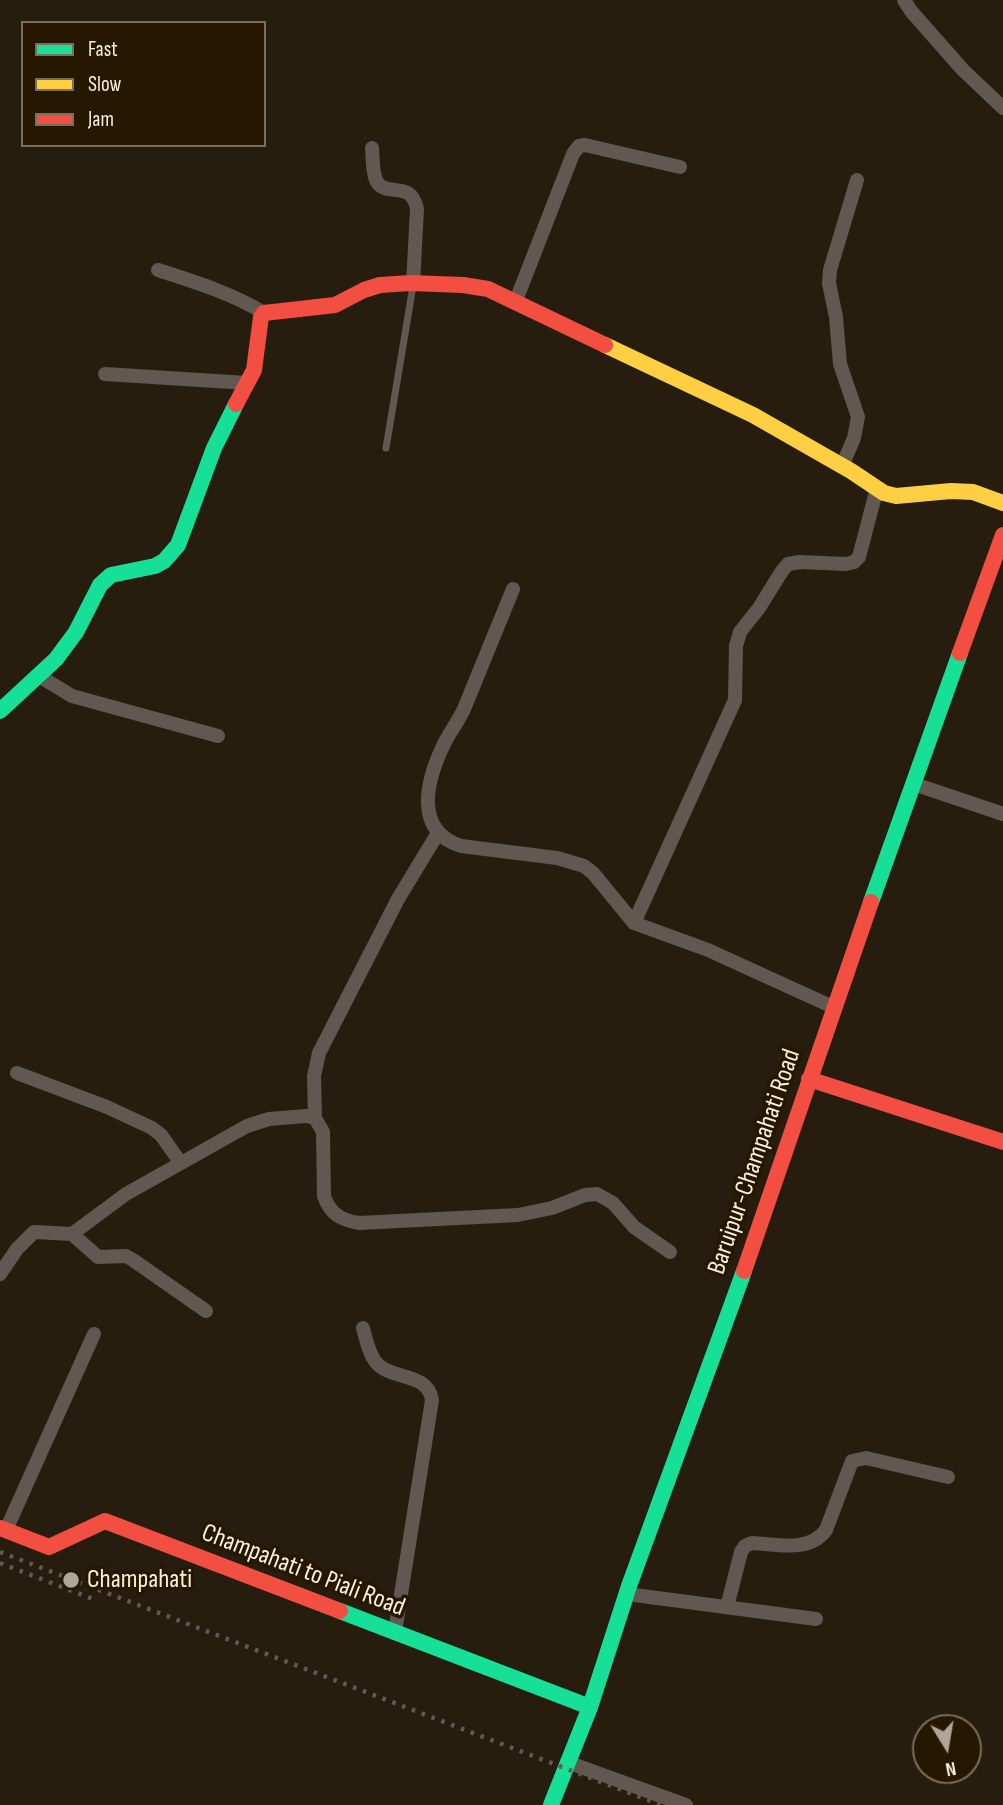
<!DOCTYPE html>
<style>
body{margin:0}
#map{position:relative;width:1003px;height:1805px;overflow:hidden;background:#261d0f;font-family:"Sofia Sans Condensed",sans-serif}
canvas{display:block}
.legend{position:absolute;left:21px;top:21px;width:245px;height:126px;box-sizing:border-box;background:#261700;border:2px solid #7b6e5a;margin:0;padding:9px 12px;list-style:none;font-size:21px;color:#faf0e0}
.legend li{display:flex;align-items:center;gap:14px;height:35px}
.legend b{width:35px;border:2px solid #7b6e5a}
.north{position:absolute;left:912px;top:1714px;width:70px;height:70px;box-sizing:border-box;background:#261700;border:2px solid #7b6e5a;border-radius:50%;rotate:169deg;font-size:19px;font-weight:700;line-height:28px;text-align:center;color:#faf0e0}
.north::after{content:'';display:block;margin:auto;width:24px;height:32px;background:#b0a697;clip-path:polygon(50% 0,100% 100%,50% 72%,0 100%)}
</style>
<div id="map">
<canvas width="1003" height="1805"></canvas>
<ul class="legend">
<li><b style="height:9px;background:#16e098"></b>Fast</li>
<li><b style="height:9px;background:#ffcf43"></b>Slow</li>
<li><b style="height:9px;background:#f24e42"></b>Jam</li>
</ul>
<div class="north">N</div>
</div>
<script>
const g = document.querySelector('canvas').getContext('2d');
g.lineJoin = 'round';
function stroke(path, color, width, dash) { g.strokeStyle = color; g.lineWidth = width; g.lineCap = dash ? 'butt' : 'round'; g.setLineDash(dash || []); g.stroke(path); }
function drawText(font, color, halo, rows, align = 'center') {
  g.font = font + ' "Sofia Sans Condensed",sans-serif'; g.lineWidth = 7; g.setLineDash([]); g.textBaseline = 'middle'; g.strokeStyle = halo; g.fillStyle = color; for (const [text, x, y, turn = 0] of rows) {
    g.save(); g.translate(x, y); g.rotate((+turn || 0) * Math.PI / 180); g.textAlign = isNaN(turn) ? turn : align; if (halo) g.strokeText(text, 0, 0); g.fillText(text, 0, 0); g.restore();
  }
}
stroke(new Path2D(`
 M386 448 413 286`), '#615851', 7);
stroke(new Path2D(`
 M904 0 911 11 963 70 1003 108
 M372 148C373 157 372 174 377 182 387 198 411 179 417 209L413 284
 M158 270C195 282 231 293 264 313
 M515 303 573 154 579 146 585 145 680 167
 M105 374 247 383
 M842 466 854 438 858 417 840 364 836 317 829 283 830 270 857 180
 M513 589C497 629 480 669 464 709 458 722 449 733 443 746 426 782 414 831 461 846L557 858 584 866 593 873 634 923 708 950 833 1007
 M39 676 72 696 218 736
 M914 784 1003 814
 M634 923 735 700 736 646 740 632 759 608 782 571 788 564 800 562 846 564 854 562 859 557 877 488
 M17 1073 107 1107 152 1128 161 1135 180 1162
 M315 1118 314 1076 319 1053 398 899 438 833
 M72 1234 98 1257 126 1256 133 1260 206 1311
 M0 1274 17 1249 34 1232 72 1234 126 1194 247 1126 269 1119 306 1116 315 1118 323 1132 324 1196C330 1214 341 1220 359 1223L518 1215 552 1208 585 1195 597 1194 613 1203 634 1227 670 1252
 M363 1328C366 1339 368 1351 375 1361 389 1381 428 1371 432 1400L395 1632
 M6 1530 94 1334
 M627 1594 816 1619
 M727 1607 741 1552 745 1546 752 1543C777 1544 809 1553 826 1530L852 1461 866 1458 948 1477
 M567 1762 686 1805`), '#615851', 14);
stroke(new Path2D(`
 M0 711 56 659 76 632 100 585 111 575 155 566 164 561 178 545 214 448 236 404
 M871 902 960 653
 M340 1611 590 1707
 M551 1805 590 1707 629 1586 744 1271`), '#16e098', 16);
stroke(new Path2D(`
 M605 345 753 415 851 471 884 493 896 496 951 491 973 492 1003 503`), '#ffcf43', 16);
stroke(new Path2D(`
 M236 404 254 370 261 317 264 313 335 305 364 290 380 285 410 283 463 285 488 289 605 345
 M960 653 1003 535
 M809 1079 1003 1142
 M744 1271 871 902
 M0 1528 49 1547 105 1521 340 1611`), '#f24e42', 16);
stroke(new Path2D(`
 M0 1552 661 1805
 M0 1563 98 1601`), '#625950', 4.5, [3.5, 7]);
for (const [x, y, r, color] of [
 [71,1580,9,"#b0a697"]
]) { const dot = new Path2D(); dot.arc(x, y, r, 0, 2 * Math.PI); g.fillStyle = color; g.fill(dot); stroke(dot, '#261700', 2.5); }
drawText('26px', '#faf0e0', '#261700', [
 ["Baruipur-Champahati Road",755,1162,-71],
 ["Champahati to Piali Road",303,1571,21]
]);
drawText('26px', '#faf0e0', '#261700', [
 ["Champahati",87,1580]
], 'left');
</script>
